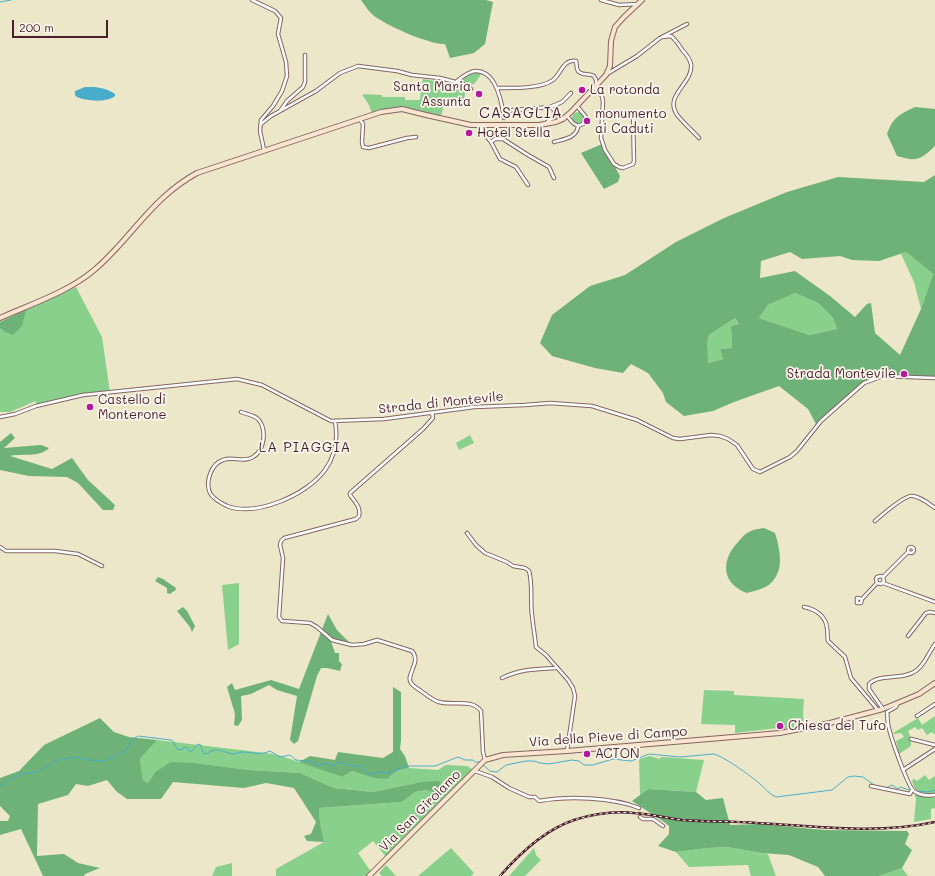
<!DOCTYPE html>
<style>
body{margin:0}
#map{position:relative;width:935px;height:876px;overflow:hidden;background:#ede7ca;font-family:Mali,sans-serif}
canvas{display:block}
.scale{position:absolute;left:12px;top:20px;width:96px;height:18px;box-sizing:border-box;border:2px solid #4a1f2b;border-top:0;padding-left:5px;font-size:12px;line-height:14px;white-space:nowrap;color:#4a1f2b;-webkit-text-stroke:3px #fbf7ec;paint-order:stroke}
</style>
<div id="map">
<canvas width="935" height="876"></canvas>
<div class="scale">200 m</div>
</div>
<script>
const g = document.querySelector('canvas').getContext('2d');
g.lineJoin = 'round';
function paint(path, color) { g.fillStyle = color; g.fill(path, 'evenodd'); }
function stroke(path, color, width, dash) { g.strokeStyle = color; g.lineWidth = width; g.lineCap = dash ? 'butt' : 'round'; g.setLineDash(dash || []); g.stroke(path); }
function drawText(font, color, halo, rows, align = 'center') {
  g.font = font + ' Mali,sans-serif'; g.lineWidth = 3.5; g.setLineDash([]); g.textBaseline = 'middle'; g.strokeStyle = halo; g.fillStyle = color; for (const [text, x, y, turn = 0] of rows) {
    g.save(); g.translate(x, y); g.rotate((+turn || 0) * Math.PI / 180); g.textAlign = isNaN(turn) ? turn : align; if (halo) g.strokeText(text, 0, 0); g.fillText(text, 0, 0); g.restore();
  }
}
paint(new Path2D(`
 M476 71 482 73 475 83 469 87 456 81 462 77Z
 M423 79 466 86 463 107 444 104 441 117 402 109 372 114 369 105 363 96V94L382 95V97H405V100H420L421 86Z
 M572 118a6 6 0 1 1 12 0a6 6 0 1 1-12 0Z
 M906 252 933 274 921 309 914 282 901 254Z
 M76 287 102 337 110 392 59 400 36 406V401L10 412H0V322Z
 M795 293 818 303 833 318 837 329 809 335 759 318 768 305Z
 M735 318 739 324 731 326 732 348 720 349 723 359 707 363V345L709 335Z
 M470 435 474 443 459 450 456 443Z
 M239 583V644L228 650 222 585Z
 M704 690 734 691V695L804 699 803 715 804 725 783 729 782 723H777L778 728 735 733V725L701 724Z
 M935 716V734H934L932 732 927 735 922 728 918 730 915 727 908 731 911 738V746L899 754 896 741 904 737 901 733 894 734 893 733 918 718 922 725Z
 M157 740 274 754 303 763 342 777 352 771 387 779 397 771 409 768 438 770 446 765 467 766 475 771 387 858 373 841 358 853 372 873 369 876H276V869L324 842 320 822 319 808 402 802 415 792 427 790 421 782 373 792 334 788 300 773 249 770 195 763 155 772 148 783 143 780 140 759Z
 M650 756 659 759 662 757 704 760 696 792 648 789 640 795 639 759Z
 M925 775 929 780 935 776V794C922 796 915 794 912 780L914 779 917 781Z
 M915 794C921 796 931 796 935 798V808L931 809V819L914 822 916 799Z
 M727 847 768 854 776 876H751L748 865 689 867 676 852 708 848Z
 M451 848 474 873 471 876H418Z
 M534 848 536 855 541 860 525 876H509Z
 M232 863V876H212L216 867Z
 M386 865 396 876H382L379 873Z
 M902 868 908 876H879Z`), '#88d08c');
paint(new Path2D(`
 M361 0H486L493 2 485 44 474 53 450 58 445 44C430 45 385 25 373 15 368 11 365 5 361 0Z
 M915 107 935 109V146C920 160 917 162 897 156L887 134C893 117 900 114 915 107Z
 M602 144 620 176 618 182 604 189 581 153Z
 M935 175V376H897V375L882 374 867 380 817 426 808 409 779 386 734 402 713 411 684 416 666 402 663 393 648 373 631 364 623 373 595 368 552 356 540 343 552 315 590 286 625 275 676 242 724 218 787 192 838 177 924 182ZM790 252 802 259 840 256 852 260 879 261 906 252 933 274 921 309 900 355 875 333 871 303 867 304 855 317 830 296 795 271 760 278 761 261ZM795 293 818 303 833 318 837 329 809 335 759 318 768 305ZM735 318 739 324 731 326 732 348 720 349 723 359 708 363 707 345 709 335Z
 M26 310 22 326 13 335 5 332 0 328V322Z
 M11 433 15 438 4 448 41 445 49 448C40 458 21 453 10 456L52 469 72 458 88 480 115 505 113 510H103L78 483 67 477 29 476 0 470V442Z
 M764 528 775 533C780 549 785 571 770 584 764 589 754 591 747 593 722 584 720 561 738 542 741 539 744 534 749 532 754 529 758 529 764 528Z
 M158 577 163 579 176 588 175 591 172 592 171 594 167 593V588L155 581Z
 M183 607 187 611 195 626 192 632 190 627 177 611Z
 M328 614 337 630 352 645 333 640 331 641 335 653H339V661L342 664 340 671 327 668H321L317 676 298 741 294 744 290 740 297 696 277 690 269 685 251 694 241 696 242 720 238 726 234 725 235 714 227 687 232 683 235 690 271 680 299 689Z
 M393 687 401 692V741L400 749 405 756 409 768 397 771 387 779 375 778 352 771 342 777 299 762 310 756 335 760 338 752 383 758 393 752Z
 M100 718 114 732 129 737 157 740 140 759 143 780 148 783 155 772 171 762 195 763 249 770 300 773 334 788 373 792 421 782 439 781 443 786 439 794 427 790 415 792 402 802 319 808 320 822 324 842 307 841 304 836 311 834 316 822 294 788 266 783 244 788 173 782 161 799H127L116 791 107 780 88 786 76 784 68 795 38 804 37 856 64 854 78 863 100 868 85 874 84 876H43L21 829 0 835V821H8L10 816 0 806V778L19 771 44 745Z
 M648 789 696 792 706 800 723 798 730 825 759 824 824 830 907 831 909 834 905 844 912 850 902 868 879 876H825L818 867 789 855 762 853 727 847 708 848 676 852 658 846 669 834V826L664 822 632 801Z`), '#6eb278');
paint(new Path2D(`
 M85 87C96 87 105 87 115 94V96C106 103 86 101 77 97L75 95V91Z`), '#49adc9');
stroke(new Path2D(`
 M0 2 11 0
 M482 764 490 771 497 772 506 765 526 761H534L540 763 549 764 572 760 579 761 584 765H593L613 759 631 761 649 754 680 757 713 754C722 755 751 776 759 783 765 788 769 794 776 797L832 790 848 777 854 776 863 777 874 785
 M0 786 20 774 37 772 58 760 73 757 89 760 103 761 124 752 133 739 138 736 171 740 173 741 177 749 180 750 186 747 188 750 191 752 198 744 201 745 203 753 206 754C218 746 221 752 233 754 236 754 239 752 242 752 253 752 259 756 270 751L280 757 290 755 296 760 308 761 318 765 327 763 331 766 334 765 337 762C345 763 355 767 361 767L367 773 370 774 379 772 388 773 404 766H435L458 757 465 760H473L475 762H480
 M886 788 892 785 898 789 900 787 909 790
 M916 791 927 792 935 790`), '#49adc9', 1);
stroke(new Path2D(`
 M639 808 640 817`), '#ccbfaa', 2.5, [2.5, 1]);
const street = new Path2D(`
 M252 0 275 11 281 18 278 34 286 62 287 76 282 91 273 106 261 120 260 131 264 150
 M601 0 619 5 638 4
 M662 37 671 36C676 40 679 45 683 51 686 54 690 60 691 64 694 82 665 95 676 113 679 119 693 131 699 138
 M607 74 637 56 660 38 687 24
 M457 81C462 77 469 71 476 71 496 71 502 103 504 118
 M497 88C511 88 541 89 553 80 561 74 563 59 576 61 577 64 576 68 578 71 582 76 589 73 594 76L596 80V86
 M594 88 602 96 603 102 601 138 605 150 614 164 619 167 623 168 633 164 634 161 633 115
 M280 111 287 101 303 87 305 82V55
 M503 111 550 107 562 102 571 93
 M567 116 573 123 578 126 583 124 586 117 577 106
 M360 120 363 124 362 142 363 147 369 148 407 138 416 137
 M546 123 555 116C556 112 554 109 550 107
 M261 124 271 116 316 91 340 73 358 66 397 71 412 75 440 78 467 85 471 89
 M477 125 491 142 495 139H503L528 155 549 167 554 178
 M491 142 500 159 516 167 528 185
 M554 142C564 139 577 138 578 126
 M241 412C246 414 254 415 258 419 267 429 265 450 253 457 244 463 233 456 223 460 211 464 205 482 210 493 213 499 221 503 227 506 256 517 307 495 325 470 336 455 338 438 335 421
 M432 413 433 418 423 429 350 493V495C355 502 361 507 359 516L356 519 284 538 281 541 280 545 283 558 279 617 282 621 310 623 317 627 332 640 352 645 364 644 377 640 412 651C422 662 405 675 411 683 413 686 418 689 421 691 427 695 432 700 439 702 452 706 472 698 481 711L483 752 485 760
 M0 417 15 414 36 406 83 395 237 379 262 385 331 421 384 419 474 407 525 405 550 403 592 406 637 420 673 438 680 439 711 435 720 436 728 439 737 445 753 469 760 472 790 457 797 451 821 421 864 383 883 376 935 378
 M875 521C882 515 905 494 913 496 921 497 928 503 935 508
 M467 533 476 545 485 553 507 562 513 566 525 568 529 571C533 585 530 601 532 615 533 626 535 636 536 647L546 655 568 680 573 688 575 696 567 751
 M0 547 6 551H55L78 554 102 566
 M908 550a3 3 0 1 1 6 0a3 3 0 1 1-6 0Z
 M883 577 881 576 877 577 876 579 877 583 881 584 884 581 883 577 908 552
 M883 583 935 602
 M862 599 861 603H857V598L862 599 877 583
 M804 607C815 609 826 616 827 628 828 632 827 637 828 641L845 657 851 678 878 710
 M908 636 926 613 930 612 935 613
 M502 678C521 669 536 669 556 668
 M897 704 896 707 887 712C888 718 887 723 889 728 891 738 908 787 914 791 920 796 927 796 935 795
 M883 709 869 689V684C879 673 903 681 917 670 925 664 929 652 935 644
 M917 716 935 704
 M911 739 935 745
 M903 770 935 749
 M475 771 492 777 509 788 529 797H535L539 801C568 796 612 797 639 808
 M871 786 910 794 912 790
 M640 817 643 819H653L663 826`);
const secondary = new Path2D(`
 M0 318C29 305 68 292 93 271 120 249 139 219 165 196 175 187 186 179 197 173L381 112 402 109 426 115 471 125H539L556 122 563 119 571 112 606 75 610 66 611 41 615 27 624 17 642 0
 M369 876 485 760 503 755 567 751 780 733 830 723 883 709 919 694 935 683`);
stroke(street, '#836563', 4.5);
stroke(secondary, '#836563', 6);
stroke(street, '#fff', 2.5);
stroke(secondary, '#fbe5cf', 4);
const rail = new Path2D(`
 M500 876C520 853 544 830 574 820 593 814 614 811 634 813 650 814 666 818 682 820 707 822 732 821 757 823 818 826 875 835 935 822`);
stroke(rail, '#4a1f2b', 2.5);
stroke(rail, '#fbf7ec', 1, [3]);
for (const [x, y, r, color] of [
 [582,90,4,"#b5179e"],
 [479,94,4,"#b5179e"],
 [587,121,4,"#b5179e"],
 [469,133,4,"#b5179e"],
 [904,374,4,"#b5179e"],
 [90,407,4,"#b5179e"],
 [780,726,4,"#b5179e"],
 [587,754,4,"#b5179e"]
]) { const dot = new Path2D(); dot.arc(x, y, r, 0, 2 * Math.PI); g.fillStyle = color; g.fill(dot); stroke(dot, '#fbf7ec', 1.5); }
drawText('13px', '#4a1f2b', '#fbf7ec', [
 ["Santa Maria",471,87,"right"],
 ["Assunta",471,102,"right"],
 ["La rotonda",590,90],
 ["monumento",595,114],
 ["ai Caduti",595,129],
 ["Hotel Stella",477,133],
 ["Strada Montevile",896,374,"right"],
 ["Castello di",98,400],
 ["Monterone",98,415],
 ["Chiesa del Tufo",788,726],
 ["ACTON",595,754]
], 'left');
drawText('13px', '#4a1f2b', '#fbf7ec', [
 ["Strada di Montevile",441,403,-6],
 ["Via della Pieve di Campo",608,737,-4],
 ["Via San Girolamo",420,811,-45]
]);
g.letterSpacing = '1px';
drawText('14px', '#4a1f2b', '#fbf7ec', [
 ["LA PIAGGIA",305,448]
]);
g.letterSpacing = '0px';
g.letterSpacing = '1px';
drawText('15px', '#4a1f2b', '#fbf7ec', [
 ["CASAGLIA",521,113]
]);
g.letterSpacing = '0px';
</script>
